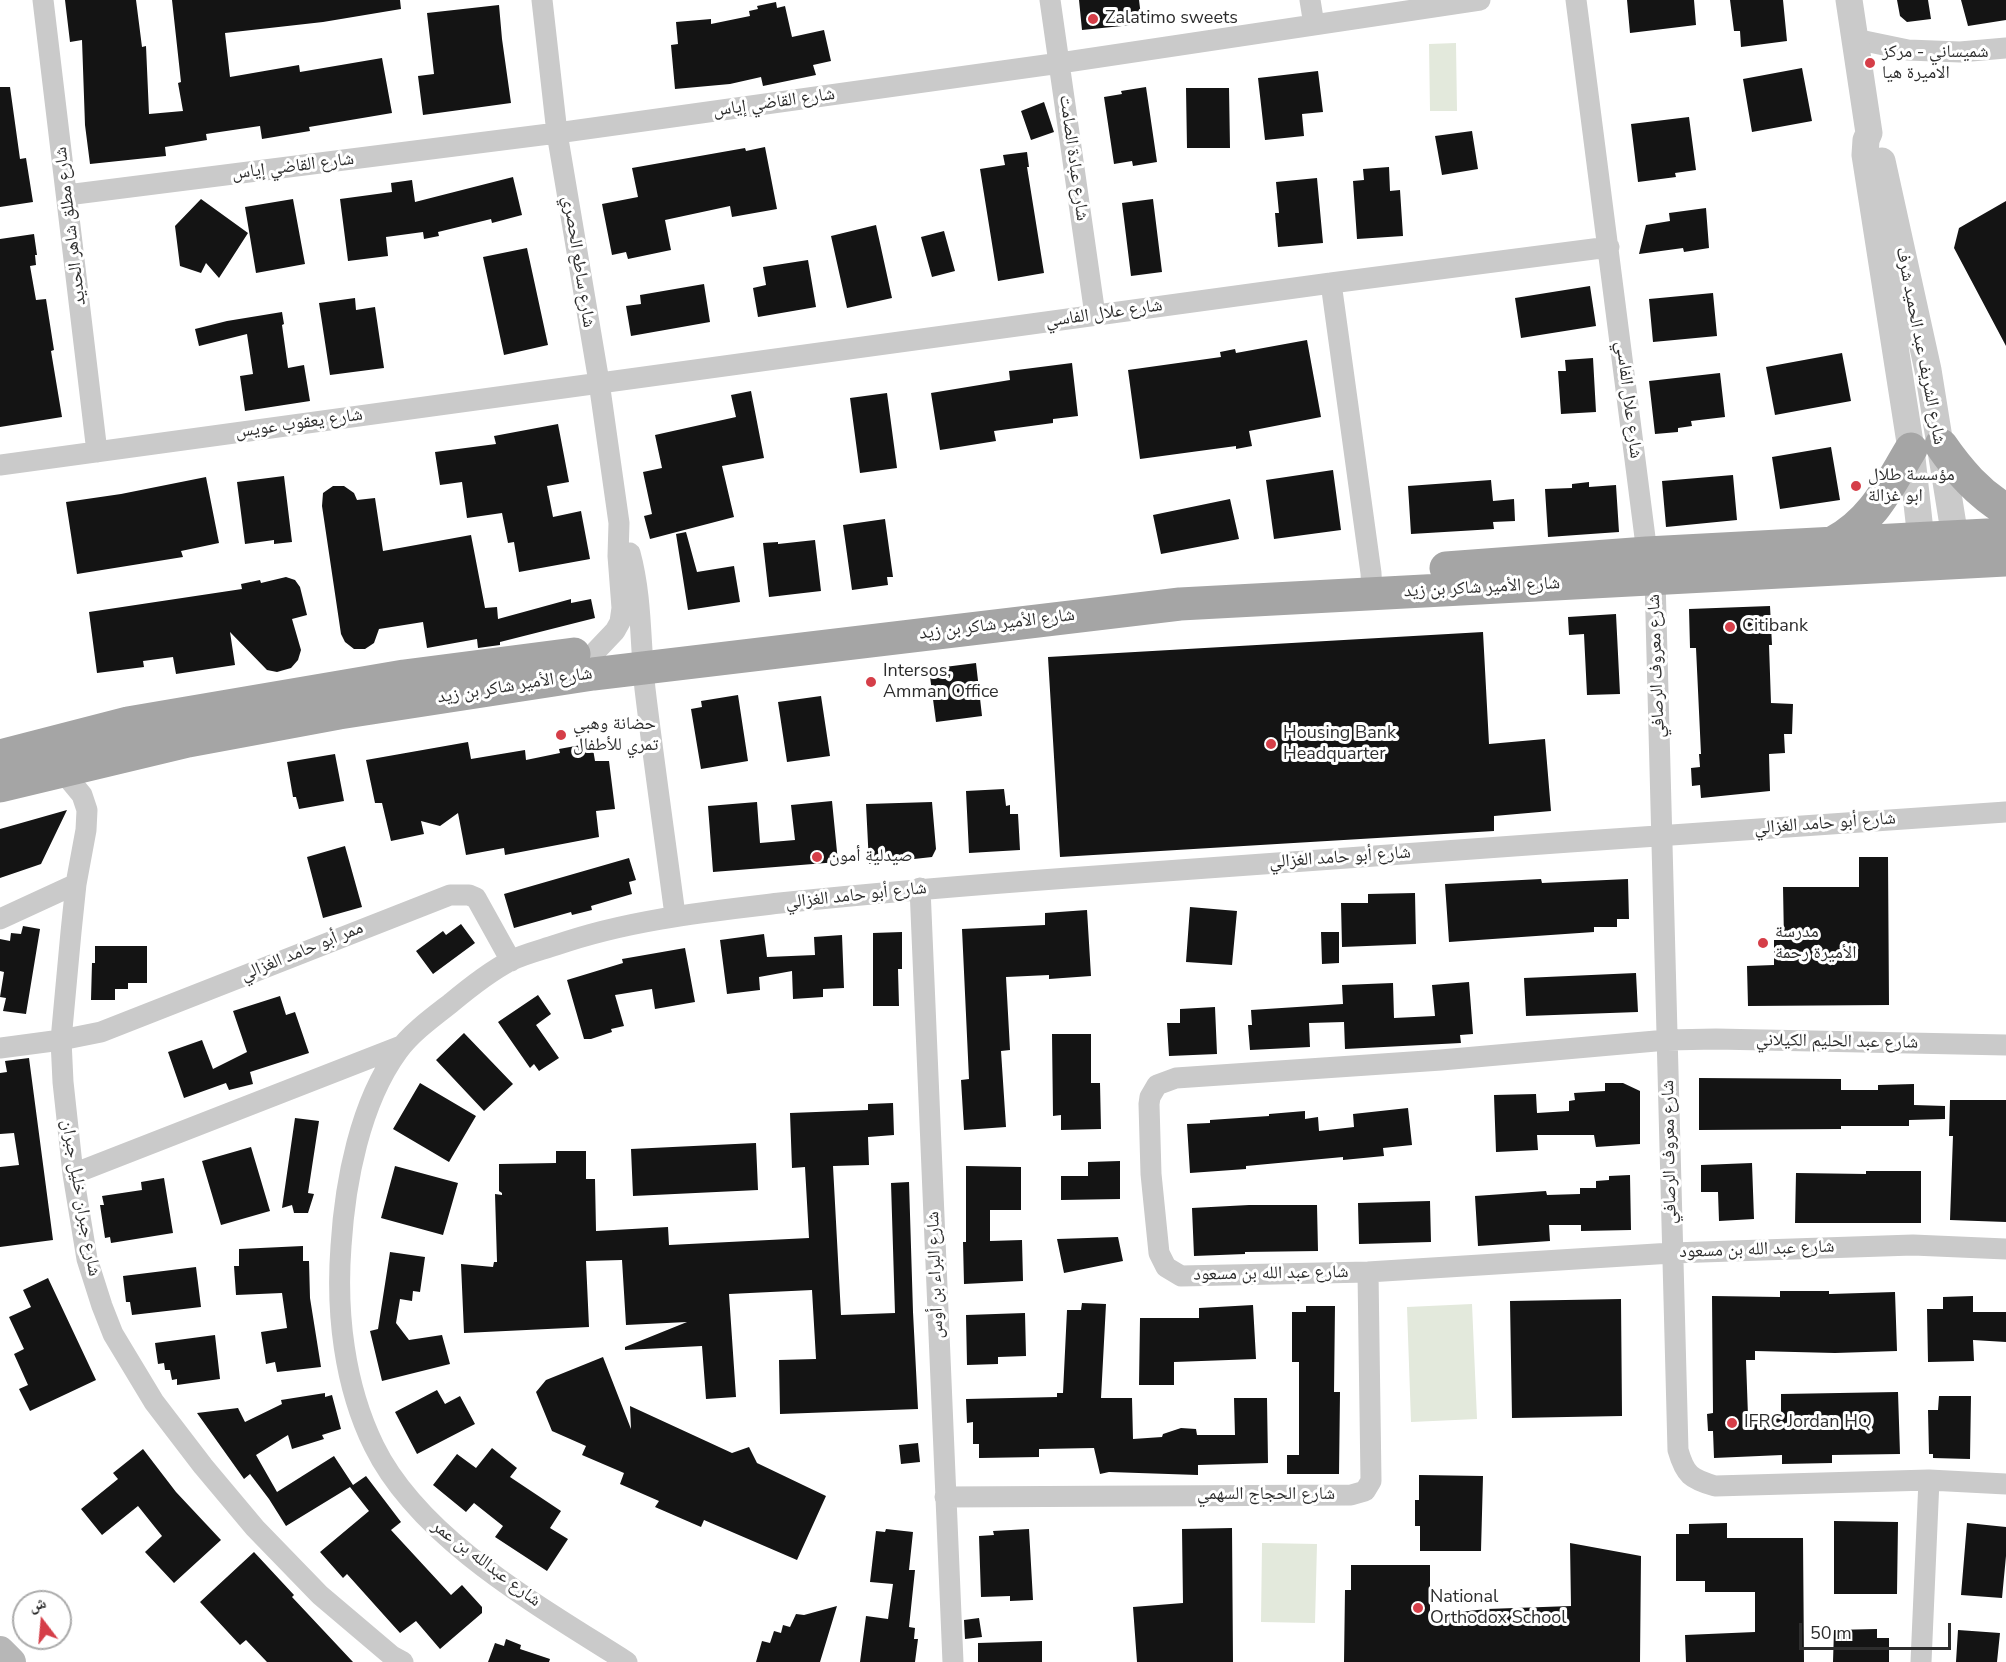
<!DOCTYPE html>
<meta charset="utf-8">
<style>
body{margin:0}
#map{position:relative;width:2006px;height:1662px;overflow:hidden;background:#fff;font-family:"Nunito Sans","Noto Naskh Arabic",sans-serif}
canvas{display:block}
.north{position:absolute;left:12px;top:1590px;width:60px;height:60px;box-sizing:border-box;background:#fff;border:2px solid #ababab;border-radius:50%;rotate:344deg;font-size:16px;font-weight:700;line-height:24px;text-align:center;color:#2d2d2d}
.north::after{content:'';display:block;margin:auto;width:21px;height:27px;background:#d53e48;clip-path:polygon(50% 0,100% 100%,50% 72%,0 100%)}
.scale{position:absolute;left:1799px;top:1623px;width:152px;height:27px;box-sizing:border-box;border:3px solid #2d2d2d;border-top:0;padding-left:8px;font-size:18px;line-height:21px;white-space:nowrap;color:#2d2d2d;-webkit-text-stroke:4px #fff;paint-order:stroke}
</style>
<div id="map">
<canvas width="2006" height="1662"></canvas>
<div class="north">ش</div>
<div class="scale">50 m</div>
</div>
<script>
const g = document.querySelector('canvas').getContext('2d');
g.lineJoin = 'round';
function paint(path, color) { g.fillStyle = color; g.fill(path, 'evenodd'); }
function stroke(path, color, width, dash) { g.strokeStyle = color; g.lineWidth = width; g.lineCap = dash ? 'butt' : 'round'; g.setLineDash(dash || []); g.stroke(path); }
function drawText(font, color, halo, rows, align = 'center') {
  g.font = font + ' "Nunito Sans","Noto Naskh Arabic",sans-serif'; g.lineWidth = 6; g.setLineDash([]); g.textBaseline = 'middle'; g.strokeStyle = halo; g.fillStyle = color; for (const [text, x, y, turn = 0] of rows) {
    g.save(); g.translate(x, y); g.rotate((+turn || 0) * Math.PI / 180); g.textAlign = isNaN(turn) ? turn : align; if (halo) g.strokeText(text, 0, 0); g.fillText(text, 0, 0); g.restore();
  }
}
paint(new Path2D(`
 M1456 43 1457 111H1430L1429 44Z
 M1472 1304 1477 1419 1411 1422 1407 1307Z
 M1262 1543 1317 1544 1315 1623 1261 1622Z`), '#e3e9dc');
paint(new Path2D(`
 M65 0H136L142 47 146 46 149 114 183 111 178 83 181 82 172 0H400L401 9 323 22 225 33 230 77 299 65 300 72 382 58 392 113 309 127 310 131 262 139 260 126 206 134 207 140 165 147 166 156 90 164 85 125 82 40 70 42Z
 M1079 0H1139L1142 24 1082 30Z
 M1627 0H1694L1696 25 1630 33Z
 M1730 0H1783L1787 41 1741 47 1740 31H1734Z
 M1897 0H1928L1931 19 1907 22 1900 16Z
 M1961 0H2006V20L1968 26Z
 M776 2 777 8 785 6 792 37 824 30 831 61 813 65 816 75 763 86 761 77 730 84 675 89 671 45 678 44 676 22 711 19V24L750 16 749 11 758 9 757 6Z
 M499 5 502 39 511 103 423 115 418 76 434 74 427 13Z
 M1802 68 1812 121 1752 132 1743 79Z
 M1318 71 1323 112 1302 114 1304 136 1265 140 1258 78Z
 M0 87H10L20 159 26 158 33 202 0 207Z
 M1146 87 1157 162 1133 166 1132 161 1114 164 1104 97 1122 94 1121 91Z
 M1186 88H1229L1230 148H1187Z
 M1044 102 1054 132 1031 140 1021 111Z
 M1689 117 1696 170 1675 173 1676 177 1638 182 1631 124Z
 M1472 131 1478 169 1442 175 1435 136Z
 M765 147 777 209 732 217 730 206 665 220 671 250 628 259 626 252 612 255 602 204 638 197 632 168 745 148 746 151Z
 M1027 152 1029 167H1027L1044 273 998 281 980 169 1005 165 1003 155Z
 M1389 167 1390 191 1400 190 1403 236 1357 239 1353 181 1364 180 1363 169Z
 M513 177 522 215 492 223 491 219 438 232 439 236 424 239 423 232 386 237 388 256 348 261 340 199 392 192 391 183 412 180 415 202Z
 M1317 178 1323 243 1278 247 1275 213H1279L1276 182Z
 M201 199 248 233 219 278 206 263 201 273 180 266 175 226Z
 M293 199 305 264 256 273 245 207Z
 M1153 199 1162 272 1131 276 1122 203Z
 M2006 201V346L1954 248 1959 228Z
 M1706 208 1709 248 1684 252 1683 248 1639 254 1646 225 1670 221 1669 213Z
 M876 225 892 298 847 308 831 236Z
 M944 231 955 271 932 277 921 237Z
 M34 234 37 255H35L36 265 30 266 36 300 46 299 54 350 51 351 62 417 0 427V239Z
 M527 248 548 345 504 355 483 257Z
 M808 260 816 307 758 317 753 288 766 285 763 267Z
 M704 284 710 322 631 336 626 306 641 304 640 295Z
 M1590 286 1596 326 1521 338 1515 298Z
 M1713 293 1717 336 1653 342 1649 299Z
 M355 298 356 310 375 307 384 368 330 375 319 303Z
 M282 312 284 324 282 325 288 368 304 365 310 401 245 411 240 376 253 374 247 334 199 346 195 329 227 321Z
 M1307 340 1321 417 1249 431 1252 446 1236 449V446L1140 459 1128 370 1221 357 1220 352 1235 349 1236 353Z
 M1842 353 1851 401 1775 415 1766 367Z
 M1593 358 1596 412 1561 414 1558 371H1566L1565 360Z
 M1072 363 1078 416 1053 419V423L994 431 996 441 940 450 931 393 1010 380 1009 371Z
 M1720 373 1725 417 1691 421 1692 426 1678 428V432L1655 434 1649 381Z
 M751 391 764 458 722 466 734 517 650 539 644 516 652 514 643 472 662 468 655 435 736 417 731 395Z
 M887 393 897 468 860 473 850 398Z
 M558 424 569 482 547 486 553 517 581 511 590 559 519 572 514 542 508 543 502 513 467 518 462 482 440 485 435 452 496 444 494 436Z
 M1831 447 1840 500 1780 509 1772 457Z
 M1333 470 1341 530 1274 539 1266 480Z
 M1733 475 1737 520 1666 527 1662 481Z
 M284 476 292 542 274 544V540L245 544 237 482Z
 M206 477 219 543 181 551 183 557 77 574 66 502 121 494Z
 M1491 480 1493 501 1514 499 1515 521 1493 522 1494 529 1411 534 1408 486Z
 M1589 482V487L1616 485 1619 532 1548 537 1545 489 1572 488V484Z
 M333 486H344L354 493 357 500 375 498 383 551 471 535 485 608 497 607 498 619 571 599V603L591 599 595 618 500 642V645L478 648 477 639 427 648 423 622 379 629 374 643 365 649H354L345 642 341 634 322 506 323 493Z
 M1230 499 1239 539 1161 554 1153 515Z
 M885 519 893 577H887L888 585 852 590 843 525Z
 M686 532 697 572 734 566 740 602 688 610 676 534Z
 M815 540 821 591 769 597 763 543 778 542V544Z
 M286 577 295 580 300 587 307 615 292 619 301 650 298 660 291 668 277 672 267 670 230 632 235 665 176 674 173 657 143 661 144 667 97 673 89 612 242 589 241 584 260 580 261 583Z
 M1770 606 1772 645H1769L1771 703 1793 704 1792 734H1784L1785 753 1769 754 1770 791 1701 798 1700 785 1692 786 1691 768 1700 767 1699 754H1701L1696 648H1690L1689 609Z
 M1616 614 1620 694 1587 695 1584 634 1569 635 1568 617Z
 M1483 632 1489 744 1545 739 1551 811 1494 816V831L1060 857 1048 657Z
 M976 663 982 716 936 722 929 669Z
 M738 695 748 761 701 769 691 709 702 707 701 701Z
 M821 696 830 756 787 762 778 702Z
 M468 742 471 759 525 750 526 760 560 753 559 749 592 743 595 761H609L615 809 596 811 599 837 505 855 504 848 466 855 458 813 440 826 421 821 424 834 391 841 382 803H375L366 760Z
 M335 754 344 801 299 809 296 797H293L287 762Z
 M1004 789 1006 806 1010 805V814H1018L1020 850 969 853 966 791Z
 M832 801 838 862 713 872 708 806 757 802 760 843 795 840 791 805Z
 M932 802 936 849 932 857 869 864 866 804Z
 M67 810 41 864 0 878V829Z
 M345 846 362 907 323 918 307 857Z
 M1859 857H1888L1889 1005 1748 1006 1747 966 1774 965V940H1784L1783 887H1859Z
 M629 858 636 880 629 882 632 894 591 906 592 910 572 915 571 912 514 928 504 894Z
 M1541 879 1542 883 1628 879 1629 919H1617V927H1594V932L1449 942 1445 884Z
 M1415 893 1416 944 1342 947 1341 903H1368V894Z
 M1190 907 1237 911 1232 965 1186 962Z
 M1087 910 1091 976 1049 979V975L1006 977 1010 1050 1001 1051 1006 1127 964 1130 961 1080 969 1079 962 929 1045 925V913Z
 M461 924 475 943 433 974 416 951 443 931 446 935Z
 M23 926 40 929 26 1014 3 1011 6 998 0 997 4 972 0 971V939L10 941 11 933 21 934Z
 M902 932V969H898L899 1006H873V933Z
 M1321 932H1339V963L1322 964Z
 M764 934 767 957 815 955 814 937 842 935 844 988 823 989V997L793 999 792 971 759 977 760 990 727 994 720 940Z
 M95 946H147V983H128V989H115V1000H91L92 963H95Z
 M685 948 695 1002 655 1009 652 989 615 995 624 1026 611 1029 612 1032 591 1039H584L567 980 623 963 622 959Z
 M1636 973 1638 1012 1526 1016 1524 978Z
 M1469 982 1473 1034 1460 1035 1461 1043 1345 1049 1344 1022 1309 1023 1310 1047 1250 1050 1248 1025H1252L1251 1010 1343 1004 1342 985 1393 983 1394 1018 1435 1016 1432 985Z
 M538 995 551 1014 536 1025 559 1058 539 1071 534 1064 530 1068 498 1022Z
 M280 996 286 1015 295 1012 309 1053 250 1072 253 1084 229 1090 226 1083 184 1098 168 1052 202 1040 213 1069 247 1052 233 1011Z
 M1215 1007 1217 1054 1169 1056 1167 1023H1180V1009Z
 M464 1033 513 1084 484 1111 436 1060Z
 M1052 1034H1091V1083H1100L1101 1129 1061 1130V1115L1053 1116Z
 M29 1058 53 1240 0 1247V1167L19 1165 14 1133 0 1134V1073L7 1072 5 1061Z
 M1699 1078 1841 1079V1090H1878V1085L1914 1084V1105L1945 1106V1119L1909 1120V1126H1841V1129L1699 1130Z
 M420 1083 476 1116 449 1162 393 1129Z
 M1605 1083H1623L1640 1091V1144L1596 1147 1594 1135H1537L1538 1150 1496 1152 1494 1095 1536 1094 1537 1113 1569 1111V1101L1575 1100 1574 1093 1605 1091Z
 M1950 1100H2006V1222L1950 1220 1953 1136H1949Z
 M893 1103 894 1135 868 1137 869 1165 833 1166 841 1315 895 1313 891 1183 909 1182 913 1312 918 1409 780 1414 779 1360 816 1359 812 1290 729 1294 736 1397 706 1399 702 1346 625 1350V1347L687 1322 626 1325 622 1260 586 1261 589 1327 464 1333 461 1264 493 1267 494 1262H497L495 1194 502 1195V1193L499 1191V1164L556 1163V1151H586V1179H595L596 1231 668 1227 669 1245 809 1238 805 1167 792 1168 790 1113 868 1110V1104Z
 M1408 1108 1412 1145 1383 1148 1384 1156 1343 1160V1157L1246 1166V1169L1190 1173 1187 1124 1210 1123V1120L1269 1116V1114L1305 1111V1119L1318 1117 1319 1131 1354 1127 1353 1114Z
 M295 1118 319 1121 308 1193 314 1194 308 1213H294L292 1205 282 1208Z
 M756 1143 758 1190 633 1196 631 1149Z
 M251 1147 270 1211 221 1225 202 1161Z
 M1120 1161V1199L1061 1200V1176H1088V1162Z
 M1752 1163 1754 1219 1719 1221 1718 1192H1701V1165Z
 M395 1166 458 1183 443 1235 381 1218Z
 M966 1166 1021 1167V1210H990V1241L1022 1240 1023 1281 964 1284 963 1242H966Z
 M1866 1171H1921V1223H1795L1796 1173 1866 1174Z
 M1630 1175 1631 1230 1581 1231V1225H1549L1550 1241 1478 1246 1475 1196 1546 1191 1547 1195 1580 1194V1188H1596V1181L1609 1180V1176Z
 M164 1178 173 1233 111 1243 110 1237 105 1238 100 1205H104L102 1196 142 1190 141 1182Z
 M1430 1201 1431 1242 1359 1244 1358 1203Z
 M1249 1205H1317L1318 1251 1245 1252V1254L1194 1256 1192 1208Z
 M1118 1237 1123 1261 1064 1273 1057 1239Z
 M303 1246V1261H309L310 1298 321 1367 277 1372 275 1362 266 1364 261 1332 287 1328 282 1293 236 1295 234 1266H239V1249Z
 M390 1252 425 1257 420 1292 413 1291 412 1301 400 1299 396 1323 409 1340 442 1335 450 1364 382 1381 370 1331 378 1329Z
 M196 1267 201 1307 132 1315 130 1302H126L123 1276Z
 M48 1278 96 1380 30 1411 19 1389 28 1385 14 1354 24 1349 9 1317 31 1307 23 1290Z
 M1780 1291H1829V1294L1895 1292 1897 1351 1835 1353 1755 1351V1360H1746L1748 1416 1781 1414V1394L1898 1392 1900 1454 1832 1455V1463L1782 1464V1455L1714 1458 1713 1431H1708L1707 1414 1713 1413 1712 1296 1780 1297Z
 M1973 1296V1312H2006V1342L1973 1340 1974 1361 1928 1362 1927 1309H1943V1297Z
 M1621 1299 1622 1416 1512 1418 1510 1301Z
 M1082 1303 1106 1304 1101 1398H1132L1133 1439 1162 1437 1163 1434 1181 1428 1196 1429 1197 1435H1235L1234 1398H1267L1268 1463 1198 1465V1475L1109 1472 1100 1474 1094 1448 1039 1449V1457L979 1458V1444H973V1422L967 1423 966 1399 1057 1397V1393H1063L1067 1310H1081Z
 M1253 1305 1256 1359 1174 1362V1385H1139L1140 1318H1199V1308Z
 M1306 1306H1335L1334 1392H1340L1339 1474H1287V1455H1299V1362H1292V1312H1306Z
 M1025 1313 1026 1356 998 1357V1364L967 1365 966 1315Z
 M215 1335 220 1379 177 1385V1379L172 1380 170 1370H165L164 1363 158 1364 155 1343Z
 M603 1357 631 1429 630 1406 732 1453 749 1447 757 1463 826 1496 797 1560 704 1520 701 1527 655 1507 659 1501 620 1484 624 1473 582 1455 586 1446 552 1431 536 1392 546 1380Z
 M437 1390 445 1404 460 1396 475 1424 417 1454 395 1412Z
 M325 1393V1397L332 1395 341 1429 322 1435 324 1439 292 1449 288 1435 256 1455 277 1492 334 1456 353 1485 366 1476 401 1522 391 1530 451 1595 462 1585 482 1607V1613L440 1649 416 1621 400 1633 347 1574 343 1578 320 1552 369 1511 350 1487 286 1526 269 1499 250 1474 244 1479 197 1413 238 1408 245 1422 282 1404 281 1400Z
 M1939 1396H1971L1970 1459 1933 1458V1454H1929L1928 1410H1938Z
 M918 1443 920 1462 901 1464 899 1445Z
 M492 1448 517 1468 510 1477 561 1511 550 1528 568 1539 547 1571 495 1537 503 1526 474 1503 466 1512 433 1485 457 1454 476 1468Z
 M143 1449 176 1492 221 1540 174 1583 145 1552 162 1536 138 1506 102 1535 81 1509 118 1479 113 1473Z
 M1419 1475 1483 1476 1481 1551H1420V1526H1415V1500H1419Z
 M1834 1521 1898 1522 1897 1594H1834Z
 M1727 1523V1538H1803L1804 1662H1686L1685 1635 1755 1632V1592H1705V1581H1676V1534H1689V1524Z
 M1967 1523 2006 1527V1556L2002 1598 1961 1595Z
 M1232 1528 1233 1662H1137L1133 1607 1183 1603 1182 1529Z
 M886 1529 913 1532 909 1570H915L909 1627 915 1628 914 1639H918L915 1662H860L866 1616 888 1619 893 1584 870 1582 876 1531 885 1532Z
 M1029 1529 1033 1600 1010 1601V1596L981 1597 979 1536 994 1535 993 1531Z
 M1570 1543 1641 1556 1640 1662H1344L1345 1590H1351V1565H1430V1623L1459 1612 1487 1609 1571 1606Z
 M254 1552 294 1595 292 1597 353 1662H267L246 1640 240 1645 200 1602Z
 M837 1606 820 1662H756L762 1641 770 1643 774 1631 781 1633 783 1625 790 1627 796 1614 804 1615Z
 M979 1618 982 1637 965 1639 964 1620Z
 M1877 1629V1638H1889V1662H1833L1834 1630Z
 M1958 1630 2000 1633 1997 1662H1956Z
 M506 1639 521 1645 520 1649 550 1659 549 1662H488L495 1643 504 1646Z
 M1042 1641V1662H978V1643Z`), '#141414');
stroke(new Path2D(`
 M43 0 97 452
 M542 0 557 133 599 382 619 523 618 556 622 608 620 622 615 631 596 651
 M1050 0 1095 315
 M1310 0 1314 25
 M1576 0 1647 553
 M1855 39 1908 50 1960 52 2006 48
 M67 195 557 133 1060 63 1480 0
 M1331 283 1371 573 1372 593
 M0 465 1331 283 1609 247
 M630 553C642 597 640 643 645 689 654 764 665 839 675 915
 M1655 579 1678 1450C1685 1475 1691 1479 1715 1486L1929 1480 2006 1484
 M63 772 82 795 87 810 86 830 76 884 71 932 61 1040 63 1082 73 1174 87 1259 102 1306 113 1334 154 1402 203 1466 255 1528 320 1595 392 1656 403 1662
 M920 888 953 1662
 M0 919 76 884
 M2006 1045 1716 1039 1667 1040 1441 1060 1176 1078 1157 1085 1150 1097 1149 1104 1151 1174 1159 1253 1166 1267 1181 1276 1368 1272 1672 1253 1913 1245 2006 1249
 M0 1048 61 1040 101 1032 450 895H469L476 898 511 961
 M73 1174 401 1046
 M945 1497 1351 1495 1365 1491 1371 1481 1368 1272
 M627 1662C541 1607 420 1540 374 1446 344 1385 336 1312 341 1246 345 1182 360 1103 398 1051 411 1033 433 1017 451 1003 469 988 489 972 510 961 524 954 541 950 556 945 628 920 704 912 780 903 876 893 972 885 1068 878 1381 855 1693 833 2006 812
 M1921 1662 1929 1480`), '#cacaca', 21);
stroke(new Path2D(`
 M1849 0 1869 133 1866 140 1865 155 1911 449 1923 558
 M1882 161 1928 370 1958 556`), '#cacaca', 27);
stroke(new Path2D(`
 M0 1651 11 1662`), '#b7b7b7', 30);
stroke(new Path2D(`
 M1941 445C1959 471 1978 493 2006 510
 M1834 542C1874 520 1888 487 1911 449
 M1446 568 1647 553 2006 534
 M0 756 128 723 404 676 574 654
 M0 786 188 741 339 713 593 674 1180 604 2006 560`), '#a5a5a5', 33);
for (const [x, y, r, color] of [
 [1093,19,6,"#d53e48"],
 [1870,63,6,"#d53e48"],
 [1856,486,6,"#d53e48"],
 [1730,627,6,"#d53e48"],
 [871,682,6,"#d53e48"],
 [561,735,6,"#d53e48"],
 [1271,744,6,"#d53e48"],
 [817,857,6,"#d53e48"],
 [1763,943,6,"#d53e48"],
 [1732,1423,6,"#d53e48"],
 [1418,1608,6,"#d53e48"]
]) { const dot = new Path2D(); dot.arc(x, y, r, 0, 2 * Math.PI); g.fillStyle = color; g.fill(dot); stroke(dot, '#fff', 2); }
drawText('18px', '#2d2d2d', '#fff', [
 ["Zalatimo sweets",1105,19],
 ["شميساني - مركز",1882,53],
 ["الاميرة هيا",1882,74],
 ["مؤسسة طلال",1868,476],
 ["ابو غزالة",1868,497],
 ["Citibank",1742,627],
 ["Intersos,",883,672],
 ["Amman Office",883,693],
 ["حضانة وهبي",573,725],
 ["تمري للأطفال",573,746],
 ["Housing Bank",1283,734],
 ["Headquarter",1283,755],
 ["صيدلية أمون",829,857],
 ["مدرسة",1775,933],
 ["الأميرة رحمة",1775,954],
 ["IFRC Jordan HQ",1744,1423],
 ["National",1430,1598],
 ["Orthodox School",1430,1619]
], 'left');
drawText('18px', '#2d2d2d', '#fff', [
 ["شارع القاضي إياس",774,103,-8],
 ["شارع عبادة الصامت",1073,158,82],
 ["شارع القاضي إياس",293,167,-7],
 ["شارع مطلق شاهر الحديد",71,226,-97],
 ["شارع ساطع الحصري",578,262,81],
 ["شارع علال الفاسي",1104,314,-8],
 ["شارع الشريف عبد الحميد شرف",1920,346,79],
 ["شارع علال الفاسي",1628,400,83],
 ["شارع يعقوب عويس",299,424,-8],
 ["شارع الأمير شاكر بن زيد",1482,588,-3],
 ["شارع الأمير شاكر بن زيد",997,625,-7],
 ["شارع معروف الرصافي",1657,666,-92],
 ["شارع الأمير شاكر بن زيد",515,686,-9],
 ["شارع أبو حامد الغزالي",1825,824,-4],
 ["شارع أبو حامد الغزالي",1340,858,-4],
 ["شارع أبو حامد الغزالي",856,896,-6],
 ["ممر أبو حامد الغزالي",302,952,-22],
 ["شارع عبد الحليم الكيلاني",1837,1042,1],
 ["شارع معروف الرصافي",1670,1152,-91],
 ["شارع جبران خليل جبران",80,1198,80],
 ["شارع عبد الله بن مسعود",1757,1250,-2],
 ["شارع عبد الله بن مسعود",1271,1274,-1],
 ["شارع البراء بن أوس",936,1275,-92],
 ["شارع الحجاج السهمي",1266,1495],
 ["شارع عبدالله بن عمر",486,1564,37]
]);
</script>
